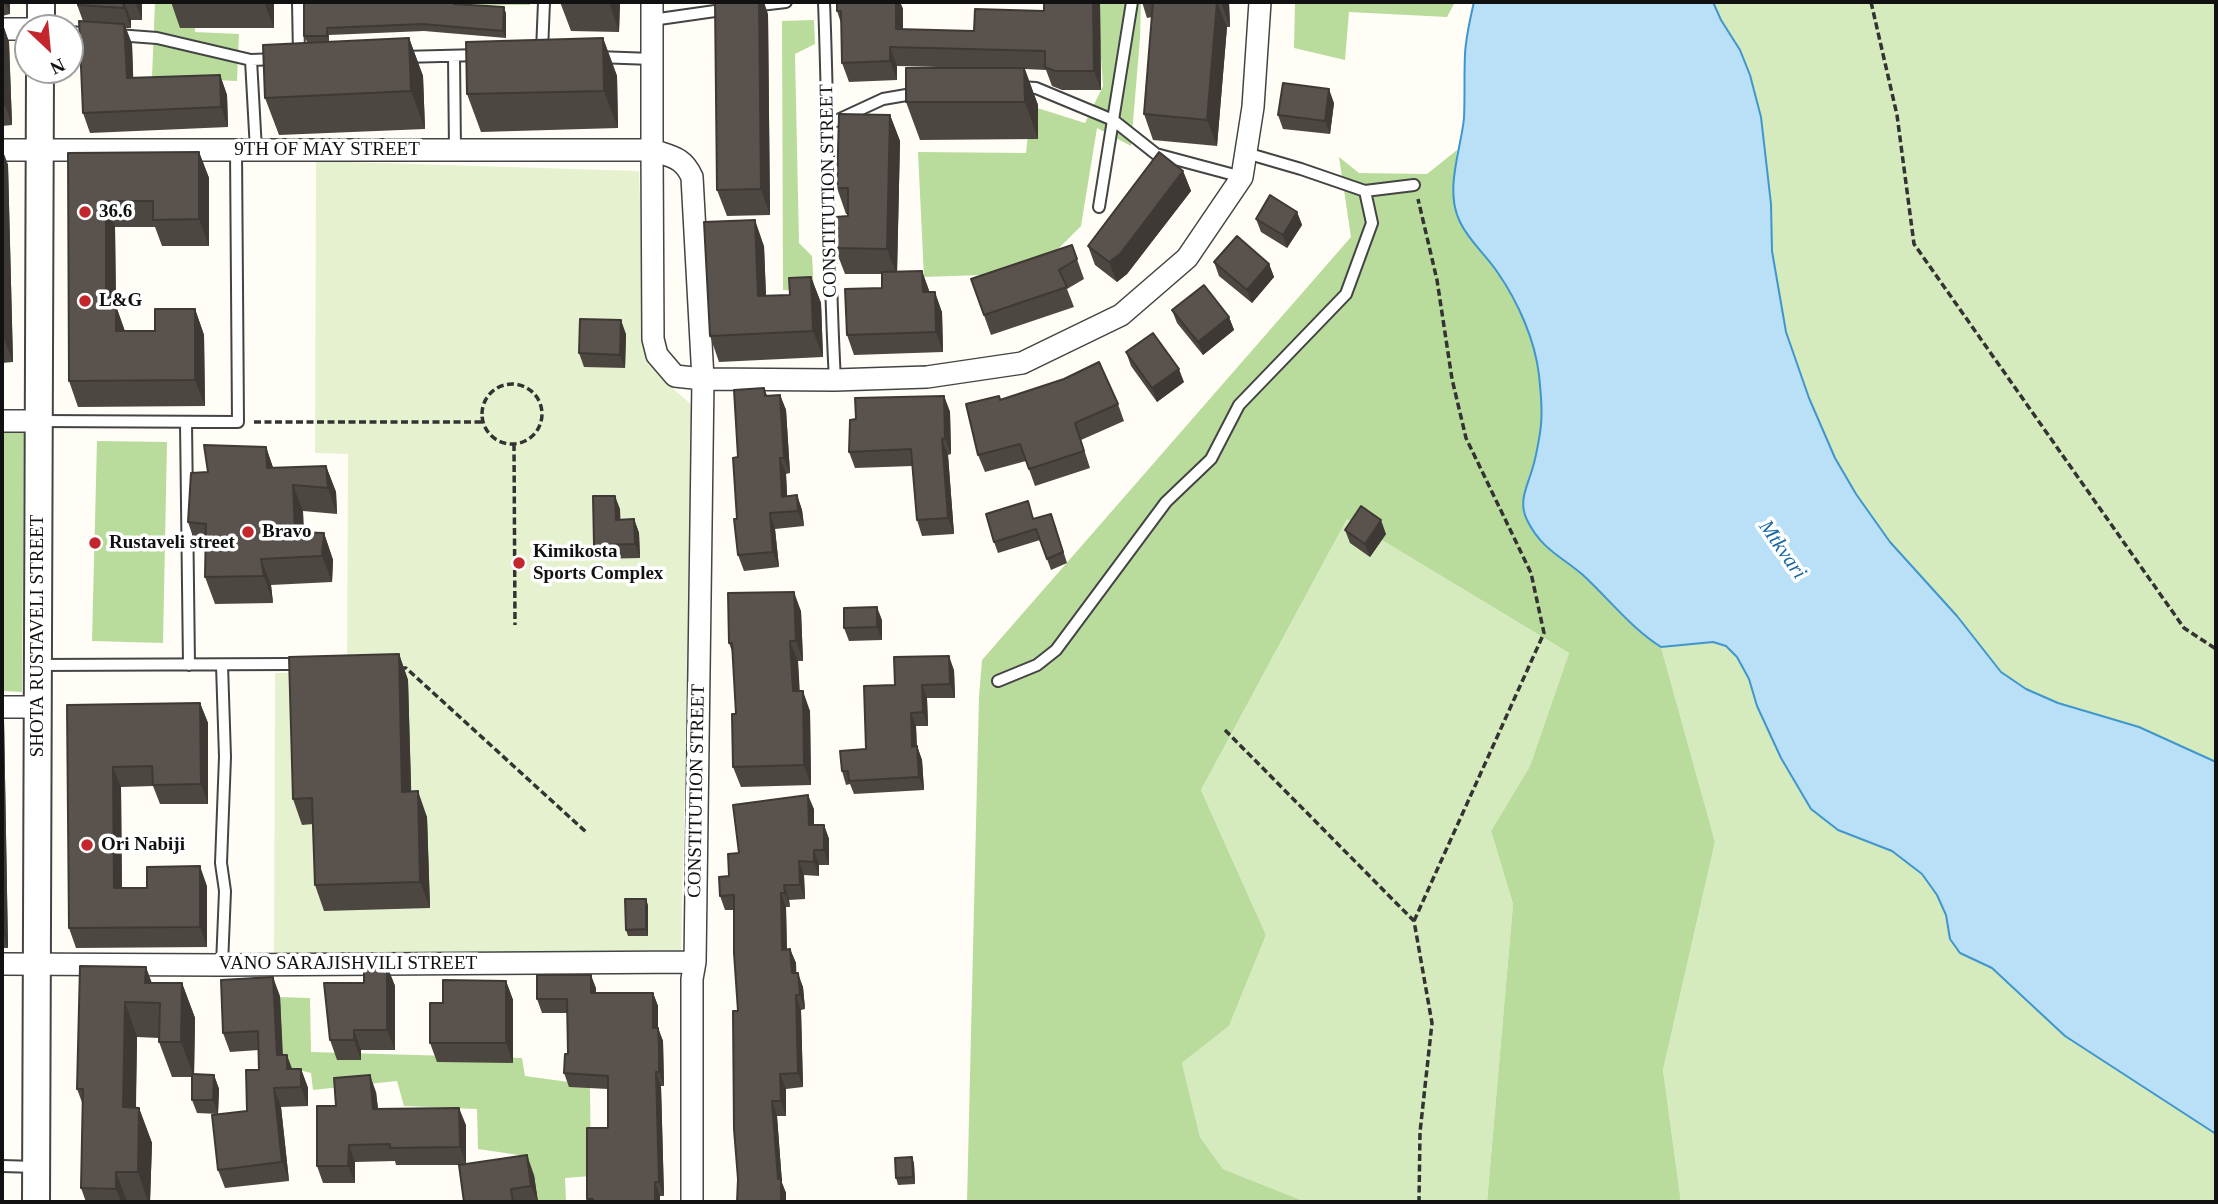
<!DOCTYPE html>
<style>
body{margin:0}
#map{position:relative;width:2218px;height:1204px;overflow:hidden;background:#fffdf5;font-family:"Times New Roman",serif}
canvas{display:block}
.frame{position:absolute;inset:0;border:4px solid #111;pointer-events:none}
.north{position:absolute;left:14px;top:14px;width:70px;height:70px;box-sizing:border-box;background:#fff;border:2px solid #a0a0a0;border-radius:50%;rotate:154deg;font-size:19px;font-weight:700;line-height:28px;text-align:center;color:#111}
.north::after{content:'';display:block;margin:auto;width:24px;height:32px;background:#c4262e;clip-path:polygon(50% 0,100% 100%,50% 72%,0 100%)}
</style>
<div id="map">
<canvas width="2218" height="1204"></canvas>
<div class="frame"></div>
<div class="north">N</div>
</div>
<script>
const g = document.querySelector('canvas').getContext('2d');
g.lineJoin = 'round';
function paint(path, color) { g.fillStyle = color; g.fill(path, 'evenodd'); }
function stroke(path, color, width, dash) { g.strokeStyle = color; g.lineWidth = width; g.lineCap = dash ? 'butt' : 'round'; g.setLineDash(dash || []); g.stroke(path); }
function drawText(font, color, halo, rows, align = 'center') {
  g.font = font + ' "Times New Roman",serif'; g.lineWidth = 7; g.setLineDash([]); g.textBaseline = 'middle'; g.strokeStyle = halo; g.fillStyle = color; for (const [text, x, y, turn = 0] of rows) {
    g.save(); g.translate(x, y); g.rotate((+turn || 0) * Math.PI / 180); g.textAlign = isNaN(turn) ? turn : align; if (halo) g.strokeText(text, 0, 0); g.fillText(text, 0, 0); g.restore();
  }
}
paint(new Path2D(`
 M1713 2H2216V762L2139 727 2058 703 2026 689 2001 671 1957 616 1890 542 1856 494 1835 458 1809 398 1786 332 1772 251 1771 204 1761 117 1750 75 1740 50 1721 20Z
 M1347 519 1569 653 1530 766 1491 831 1513 904 1487 1202H1306L1223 1169 1200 1137 1182 1063 1229 1026 1266 935 1201 790Z
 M1713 642 1726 646 1737 657 1749 679 1757 706 1781 758 1861 839 1892 851 1922 874 1937 895 1946 915 1950 939 1960 953 1992 968 2065 1036 2216 1134V1202H1681L1663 1070 1715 842 1661 647Z`), '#d5ebbd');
paint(new Path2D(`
 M155 2H196L195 32 239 34 237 81 152 77Z
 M474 2H530V5H474Z
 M1097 2H1141L1140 38 1131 146 1097 128 1081 226 1055 252 1011 274 924 277 918 152 1026 153 1031 106 1085 123 1103 86Z
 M1295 2H1455L1447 17 1349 12 1345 60 1294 48Z
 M814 20 815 44 795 54 799 243 812 256 814 291 783 290 782 21Z
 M1457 150C1456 167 1451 187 1454 204 1460 233 1484 251 1499 275 1516 301 1532 333 1538 363 1542 385 1543 409 1540 432 1538 444 1536 457 1533 468 1528 486 1518 501 1527 520 1540 549 1561 556 1583 575 1609 599 1631 628 1661 647L1715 842 1663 1070 1681 1202H1487L1513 904 1491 831 1530 766 1569 653 1347 519 1201 790 1266 935 1229 1026 1182 1063 1200 1137 1223 1169 1306 1202H967L979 697 982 660 1351 237 1339 157 1359 173 1427 174Z
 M2 432H24L22 692 2 691Z
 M97 441 167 442 163 643 92 641Z
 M278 997 310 998 311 1052 522 1058 525 1076 590 1085 591 1176 565 1178 566 1202H517L519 1155 478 1149 477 1109 404 1106 397 1081 313 1090 311 1073 282 1066Z`), '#b9dc9c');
paint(new Path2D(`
 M316 161 639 171 645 349 668 384 694 407 681 950 274 957 275 673 347 672 348 454 315 453Z`), '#e6f2cf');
const water = new Path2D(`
 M1474 2H1713L1721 20 1740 50 1750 75 1761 117 1771 204 1772 251 1786 332 1809 398 1835 458 1856 494 1890 542 1957 616 2001 672 2026 689 2058 703 2139 727 2216 762V1134L2065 1036 1992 968 1960 953 1950 939 1946 915 1937 895 1922 874 1892 851 1838 830 1811 809 1781 758 1757 706 1749 679 1737 657 1726 646 1713 642 1661 647C1631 628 1609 599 1583 575 1561 556 1542 550 1527 520 1518 502 1527 487 1532 470 1536 458 1538 445 1540 433 1543 414 1541 395 1539 375 1535 340 1518 302 1498 273 1486 255 1469 241 1460 222 1444 190 1461 150 1464 118 1465 96 1464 75 1465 54 1466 36 1470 19 1474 2Z`);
paint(water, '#b9e0f7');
stroke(water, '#3f96cf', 2);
const service = new Path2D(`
 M298 2 299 55
 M824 2C829 128 828 254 835 380
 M752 6 786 2
 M652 20 729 9
 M70 32 94 34
 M117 35 157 38 251 60 277 59
 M542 51 544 2
 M454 56 455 150
 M402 57 480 55
 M597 57 652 59
 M251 60 256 150
 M1018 87 1036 88 1113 120 1156 154 1242 177
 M829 124 883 99 918 93
 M1246 153 1301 169 1365 191 1414 185
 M1099 207 1132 2
 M41 421 238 422 236 150
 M186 423 189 665
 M38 665 289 664
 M222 665 225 757 221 863 225 891 222 965
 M998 681 1037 665 1056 650 1166 502 1211 459 1239 405 1346 294 1372 223 1365 191
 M2 1166 36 1167`);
const minor = new Path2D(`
 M2 29H28
 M2 150H652V2
 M2 421H39
 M2 707H38
 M2 964 222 965 695 962
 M692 1202V979L695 962 703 379 692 177C683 157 672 157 652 150L653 339 657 355 675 376 703 379 835 380 927 377 1022 363 1121 315 1187 258 1242 177 1253 107 1260 2`);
const tertiary = new Path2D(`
 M41 28V2
 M36 1202 40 70`);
stroke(service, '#444', 14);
stroke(minor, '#444', 24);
stroke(tertiary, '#444', 30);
stroke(new Path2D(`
 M1871 2 1897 115 1914 244 2184 628 2216 649
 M482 414a30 30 0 1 1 60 0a30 30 0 1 1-60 0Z
 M254 422H483
 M514 444 515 625
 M400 668H406L586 832
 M1225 730 1414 921 1432 1023 1420 1132 1419 1202
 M1414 921 1544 633 1531 573 1466 438 1452 379 1437 280 1418 199`), '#333', 3.5, [7, 3.5]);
stroke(service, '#fff', 10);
stroke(minor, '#fff', 21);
stroke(tertiary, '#fff', 26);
paint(new Path2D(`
 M2 2H10V14L2 16Z
 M76 2H142V20H131V28H126L132 44 133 78 220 75 227 95 228 127 90 133 83 113 84 21H83Z
 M171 2H274V28H180Z
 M457 2V4L504 7 506 14V38L424 31 329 35V42L409 38 423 76 425 129 279 135 265 98 307 42 304 36 329 3Z
 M560 2H620L619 32 571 31Z
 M836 2H900L903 9V29L974 31 1044 11 1100 2 1101 90H1062L1052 86 1046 70 1025 69 1038 105V139L920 140 906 102 977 68 897 66V80L849 82 842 63 841 23 837 11Z
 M1142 2H1229L1230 27H1227L1217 146 1153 140 1144 114 1152 17 1147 18Z
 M768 14 770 215 727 216 717 190Z
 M2 22 9 42 12 125 2 126Z
 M603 38 617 76 618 128 481 132 467 94Z
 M1334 103 1330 134 1283 129 1278 115Z
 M890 115 900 141 897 271H922L929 292 942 312 943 352 854 355 847 335 882 288V274H845L835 248 848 214H846L837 188Z
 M2 149 8 165 13 362 2 363Z
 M199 152 209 178V246H162L155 227H115L116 306 125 331H155L195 309 204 335 205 406 78 407 69 381 68 153Z
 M1183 171 1191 191 1127 274 1117 282 1095 265 1088 246Z
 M1297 212 1302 225 1287 248 1261 232 1256 219Z
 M1072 245 1084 279 1067 289 1074 307 991 335 971 279Z
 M764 246 766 296 790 295 811 277 821 303 823 357 719 362 710 336Z
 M1214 262 1269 264 1274 277 1252 303 1219 276Z
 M1172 310 1229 317 1234 330 1203 355 1177 323Z
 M626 334 625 368 584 367 579 353Z
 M1126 352 1184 382 1157 402 1131 366Z
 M764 388 767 395H780L786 410 790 473 786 474 787 496 797 495 802 510 804 526 775 529 779 567 744 571 738 555 737 519 738 457Z
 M944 396 950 412 951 454 948 455 954 534 922 536 917 520 912 466 855 468 849 452 856 419Z
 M1001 400 1118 404 1124 421 1081 440 1090 468 1035 486 1026 461 985 472 978 455Z
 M266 447 273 468 326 466 336 492 337 514 303 511 304 532 324 533 333 560 332 582 271 585 273 603 215 604 205 577V549H197L188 522 208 472Z
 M620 509V520L634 519 639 533 640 558 599 559 594 545Z
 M1034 519 1055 525 1067 563 1051 570 1040 540 998 553 994 542Z
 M1345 530 1386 534 1370 557 1350 543Z
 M801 611 803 661H798L799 691 810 711 811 785 741 787 733 767 736 714 733 654 729 643Z
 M882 620V640L849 641 844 628Z
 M399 654 408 680 411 791 427 817 430 908 324 911 315 885 313 824 302 825 293 799Z
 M954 670 955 698H927L928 726H916L917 746 922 760 924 790 854 794 850 784 846 785 842 771 866 749 895 685Z
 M200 703 208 723V804H160L153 786 121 787 122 888 207 886V947L76 948 69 928 67 705Z
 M2 714 4 720 8 948H2Z
 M814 809V825H824L829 839V865H819V876L804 875 805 899 789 900 790 907H786L787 949H790L796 963V973L803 987 805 1009 801 1010 803 1087 786 1089V1116H777L782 1183 786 1193V1202H737L738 1011 734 910H725L720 896 739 853Z
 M648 905V936H628L626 930Z
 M80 966 152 983H182L195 1018 194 1075H214L219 1089 218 1114 197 1113 192 1100V1077H172L159 1042V1038L137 1037 136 1108H139L152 1143 150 1202H86L81 1188 83 1105 77 1089Z
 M387 966 395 986V1050H361V1060H337L330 1040 364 983Z
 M506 981 513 1000V1063L437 1062 430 1043 443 1003Z
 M596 988V993H653L658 1006V1028L663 1041 664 1086H661L664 1196H660V1202H588L587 1199 608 1128V1089L569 1087 564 1073 568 1054 567 1013H542L537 999Z
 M280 996 283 1055 292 1069H301L308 1088V1106L281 1107 289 1181 225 1188 218 1170 247 1111 259 1070V1050L230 1052 223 1033Z
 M376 1092 378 1109 466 1125V1164L534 1175 538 1202H464L461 1165H396L395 1161 355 1162V1183H323L317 1166 336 1106Z
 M912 1157 914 1164 915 1184 898 1185 896 1178Z`), '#4d4742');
paint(new Path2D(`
 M5 2H10V14Z
 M124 2 131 20V28L124 8Z
 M135 2H142V20Z
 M264 2H274V28Z
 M609 2H620L619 32Z
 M759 2H764L768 14 770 215 761 189Z
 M896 2H900L903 9V48L896 29Z
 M1093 2H1100L1101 90 1094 71Z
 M1217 2 1227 27 1217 146 1207 120Z
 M1221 2H1229L1230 27Z
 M504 7 506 14V38L503 31Z
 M2 22 9 42 12 125 5 105Z
 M124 24 132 44 134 98 127 78Z
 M409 38 423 76 425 129 411 91Z
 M603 38 617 76 618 128 604 91Z
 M890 47 897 66V80L890 61Z
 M1024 68 1038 105V139L1025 102Z
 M220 75 227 95 228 127 221 107Z
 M1329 89 1334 103 1330 134 1325 121Z
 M890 115 900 141 897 275 887 249Z
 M2 149 8 165 13 362 3 336 2 280Z
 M199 152 209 178V246L199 219Z
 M1183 171 1191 191 1127 274 1117 282 1109 262Z
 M106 201 115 227 116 306 125 332 126 357 106 306Z
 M1297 212 1302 225 1287 248 1283 235Z
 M755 220 764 246 767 322 758 296Z
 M1269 264 1274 277 1252 303 1247 290Z
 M922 271 929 290 930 312 923 292Z
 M811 277 821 303 823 357 813 331Z
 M935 292 942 312 943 352 936 332Z
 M195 309 204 335 205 406 195 380Z
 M1229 317 1234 330 1203 355 1198 342Z
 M621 320 626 334 625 368 620 355Z
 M1179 369 1184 382 1157 402 1152 388Z
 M780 395 786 410 790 473 784 458Z
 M944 396 950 412 951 454 945 438Z
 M942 439 948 455 954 534 948 518Z
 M266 447 275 473 267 468Z
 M780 458 786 474 788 512 782 497Z
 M326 466 336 492 337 514 328 488Z
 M293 485 303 511 304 558 295 532Z
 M797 495 802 510 804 526 798 511Z
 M615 496 620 509 621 533 616 520Z
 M770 513 775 529 779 567 773 552Z
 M634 519 639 533 640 558 635 544Z
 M1381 520 1386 534 1370 557 1365 544Z
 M324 533 333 560 332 582 322 556Z
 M261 559 271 585 273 603 264 576Z
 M794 592 801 611 803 661 796 641Z
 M877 607 882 620V640L877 627Z
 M790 641 798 661 801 711 793 691Z
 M399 654 408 680 412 818 402 792Z
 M949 656 954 670 955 698 950 684Z
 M922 685 927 698 928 726 923 712Z
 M803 691 810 711 811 785 804 765Z
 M200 703 208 723V804L201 784Z
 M911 713 916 726 917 760 912 747Z
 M2 714 4 720 8 948 2 931Z
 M917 746 922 760 924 790 919 777Z
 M113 767 121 787 122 908 114 888Z
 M418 791 427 817 430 908 420 882Z
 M808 795 814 809V839L809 825Z
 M824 825 829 839V865L824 850Z
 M814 850 819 865V876L814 862Z
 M799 861 804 875 805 899 800 885Z
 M200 866 207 886V947L200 927Z
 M784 885 789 900 790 907 785 893Z
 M781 893 786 907 787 964 782 950Z
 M646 899 648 905V936L646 929Z
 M790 949 796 963 797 988 792 973Z
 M387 966 395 986V1050L387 1030Z
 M146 967 159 1002 145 983Z
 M798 973 803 987 805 1009 800 995Z
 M591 975 596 988V1007L591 993Z
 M273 977 280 996 283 1074 277 1055Z
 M506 981 513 1000V1063L506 1043Z
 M182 983 195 1018 194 1077 181 1042Z
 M653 993 658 1006V1041L653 1028Z
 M796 995 801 1010 803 1087 798 1073Z
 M125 1002 137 1037 135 1143 123 1107Z
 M658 1028 663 1041 664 1086 659 1072Z
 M354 1030 361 1050V1060L354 1040Z
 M287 1055 294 1074V1088L287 1069Z
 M301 1069 308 1088V1106L301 1087Z
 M656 1072 661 1086 664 1196 659 1182Z
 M780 1074 786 1089V1116L781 1101Z
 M214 1075 219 1089 218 1114 213 1100Z
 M370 1075 376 1092 380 1126 373 1109Z
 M274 1088 281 1107 289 1181 282 1162Z
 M772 1101 777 1116 782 1183 786 1193V1202H781L778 1179Z
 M139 1108 152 1143 150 1202H148L138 1172Z
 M459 1108 466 1125V1164L460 1147Z
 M349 1145 355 1162V1183L348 1166Z
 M527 1155 534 1175 538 1202 531 1186Z
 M912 1157 914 1164 915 1184 913 1177Z
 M116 1172 127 1202H121L116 1189Z
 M655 1182 660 1196V1202H655Z`), '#3f3936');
const building = new Path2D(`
 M78 2H123L124 8 78 5Z
 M304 2H327V3L454 2V4L504 7 503 31 422 24 327 28V36H304Z
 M715 2H759L761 189 717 190Z
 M837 2H896V29L974 31 975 9 1044 11V2H1093L1094 71H1055L1045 67V51L890 47V61L842 63 841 11H837Z
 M1153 2H1217L1207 120 1144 114Z
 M79 21 124 24 127 78 220 75 221 107 83 113Z
 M2 22 5 105H2Z
 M409 38 411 91 265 98 263 45Z
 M603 38 604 91 467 94 466 42Z
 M906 68H1024L1025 102H906Z
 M1283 83 1329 89 1325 121 1278 115Z
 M839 114 890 115 887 249 835 248 836 217 848 216V188H837Z
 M199 152V219L153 220V201H106V306H116V331H155V309H195V380L69 381 68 153Z
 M1159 152 1183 171 1120 254 1109 262 1088 246Z
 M1270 195 1297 212 1283 235 1256 219Z
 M755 220 758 296 790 295 789 278 811 277 813 331 710 336 704 222Z
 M1237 236 1269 264 1247 290 1214 262Z
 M1072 245 1077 259 1059 270 1067 287 984 315 971 279Z
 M922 271 923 292H935L936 332 847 335 845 289 882 288V272Z
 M2 280 3 336H2Z
 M1204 285 1229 317 1198 342 1172 310Z
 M580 319 621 320 620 355 579 353Z
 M1153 333 1179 369 1152 388 1126 352Z
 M1099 362 1118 404 1075 423 1084 451 1029 469 1020 444 978 455 966 404 999 396 1000 400 1064 379Z
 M764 388 765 396 780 395 784 458H780L782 497 797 495 798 511 770 513 773 552 738 555 734 519H737L733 458 738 457 734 390Z
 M944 396 945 438 942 439 948 518 917 520 911 449 849 452 850 420 856 419 855 398Z
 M204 445 266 447 267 468 326 466 328 488 293 485 295 532 324 533 322 556 261 559 264 576 205 577 206 524 188 522 191 473 208 472Z
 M593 496H615L616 520 634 519 635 544 594 545Z
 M1028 501 1033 519 1051 514 1063 552 1047 559 1036 529 994 542 986 514Z
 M1361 506 1381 520 1365 544 1345 530Z
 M794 592 796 641H790L793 691H803L804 765 733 767 732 714H736L732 643H729L728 593Z
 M877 607V627L844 628V608Z
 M399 654 402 792 418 791 420 882 315 885 312 798 293 799 289 657Z
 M949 656 950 684 922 685 923 712 911 713 912 747 917 746 919 777 849 781 848 771H842L840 751 866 749 864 686 895 685 894 657Z
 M200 703 201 784 153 785 152 766 113 767 114 888H147V867L200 866V927L69 928 67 705Z
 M808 795 809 825H824V850H814V862L799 861 800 885H784L785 893H781L782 950 790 949 792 973H798L800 995H796L798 1073 780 1074 781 1101H772L778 1179H781V1202H737L738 1179 734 1129 733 1011H738L734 953V895L720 896 719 877 729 876 728 854 739 853 733 805Z
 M625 899H646V929L626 930Z
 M80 966 146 967 145 983H182L181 1042H159L160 1003 125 1002 123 1107 139 1108 138 1172H116V1189L81 1188 83 1089H77Z
 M364 966H387V1030H354V1040H330L324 983H364Z
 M537 975H591V993H653V1028H658L659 1046V1072H656L659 1182H655V1202H593V1199H587V1128H608V1076L564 1073 565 1054H568L567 999H537Z
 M273 977 277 1055H287V1069H301V1087L274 1088 282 1162 218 1170 212 1115 247 1111 246 1070H259L258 1031 223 1033 221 980Z
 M443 980 506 981V1043H430V1003H443Z
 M192 1074 214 1075 213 1100H192Z
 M370 1075 373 1109 459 1108 460 1147 390 1148V1144L349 1145 348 1166H317V1106H336L334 1078Z
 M527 1155 531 1186 511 1189 513 1202H464L459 1165Z
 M912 1157 913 1177 896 1178 895 1158Z`);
paint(building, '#5a524d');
stroke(building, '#3f3936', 2);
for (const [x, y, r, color] of [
 [85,212,7,"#c4262e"],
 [85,301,7,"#c4262e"],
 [248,532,7,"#c4262e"],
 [95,543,7,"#c4262e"],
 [519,563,7,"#c4262e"],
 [87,845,7,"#c4262e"]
]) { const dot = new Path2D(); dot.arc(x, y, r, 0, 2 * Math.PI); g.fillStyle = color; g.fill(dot); stroke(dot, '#fff', 2.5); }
drawText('19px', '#111', '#fff', [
 ["9TH OF MAY STREET",327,150],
 ["CONSTITUTION STREET",829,191,-91],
 ["SHOTA RUSTAVELI STREET",38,636,-90],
 ["CONSTITUTION STREET",697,791,-89],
 ["VANO SARAJISHVILI STREET",348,964]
]);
drawText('bold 19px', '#111', '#fff', [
 ["36.6",99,212],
 ["L&G",99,301],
 ["Bravo",262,532],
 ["Rustaveli street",109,543],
 ["Kimikosta",533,552],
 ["Sports Complex",533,574],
 ["Ori Nabiji",101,845]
], 'left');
drawText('italic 21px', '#1768a6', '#fff', [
 ["Mtkvari",1782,550,55]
]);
</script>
